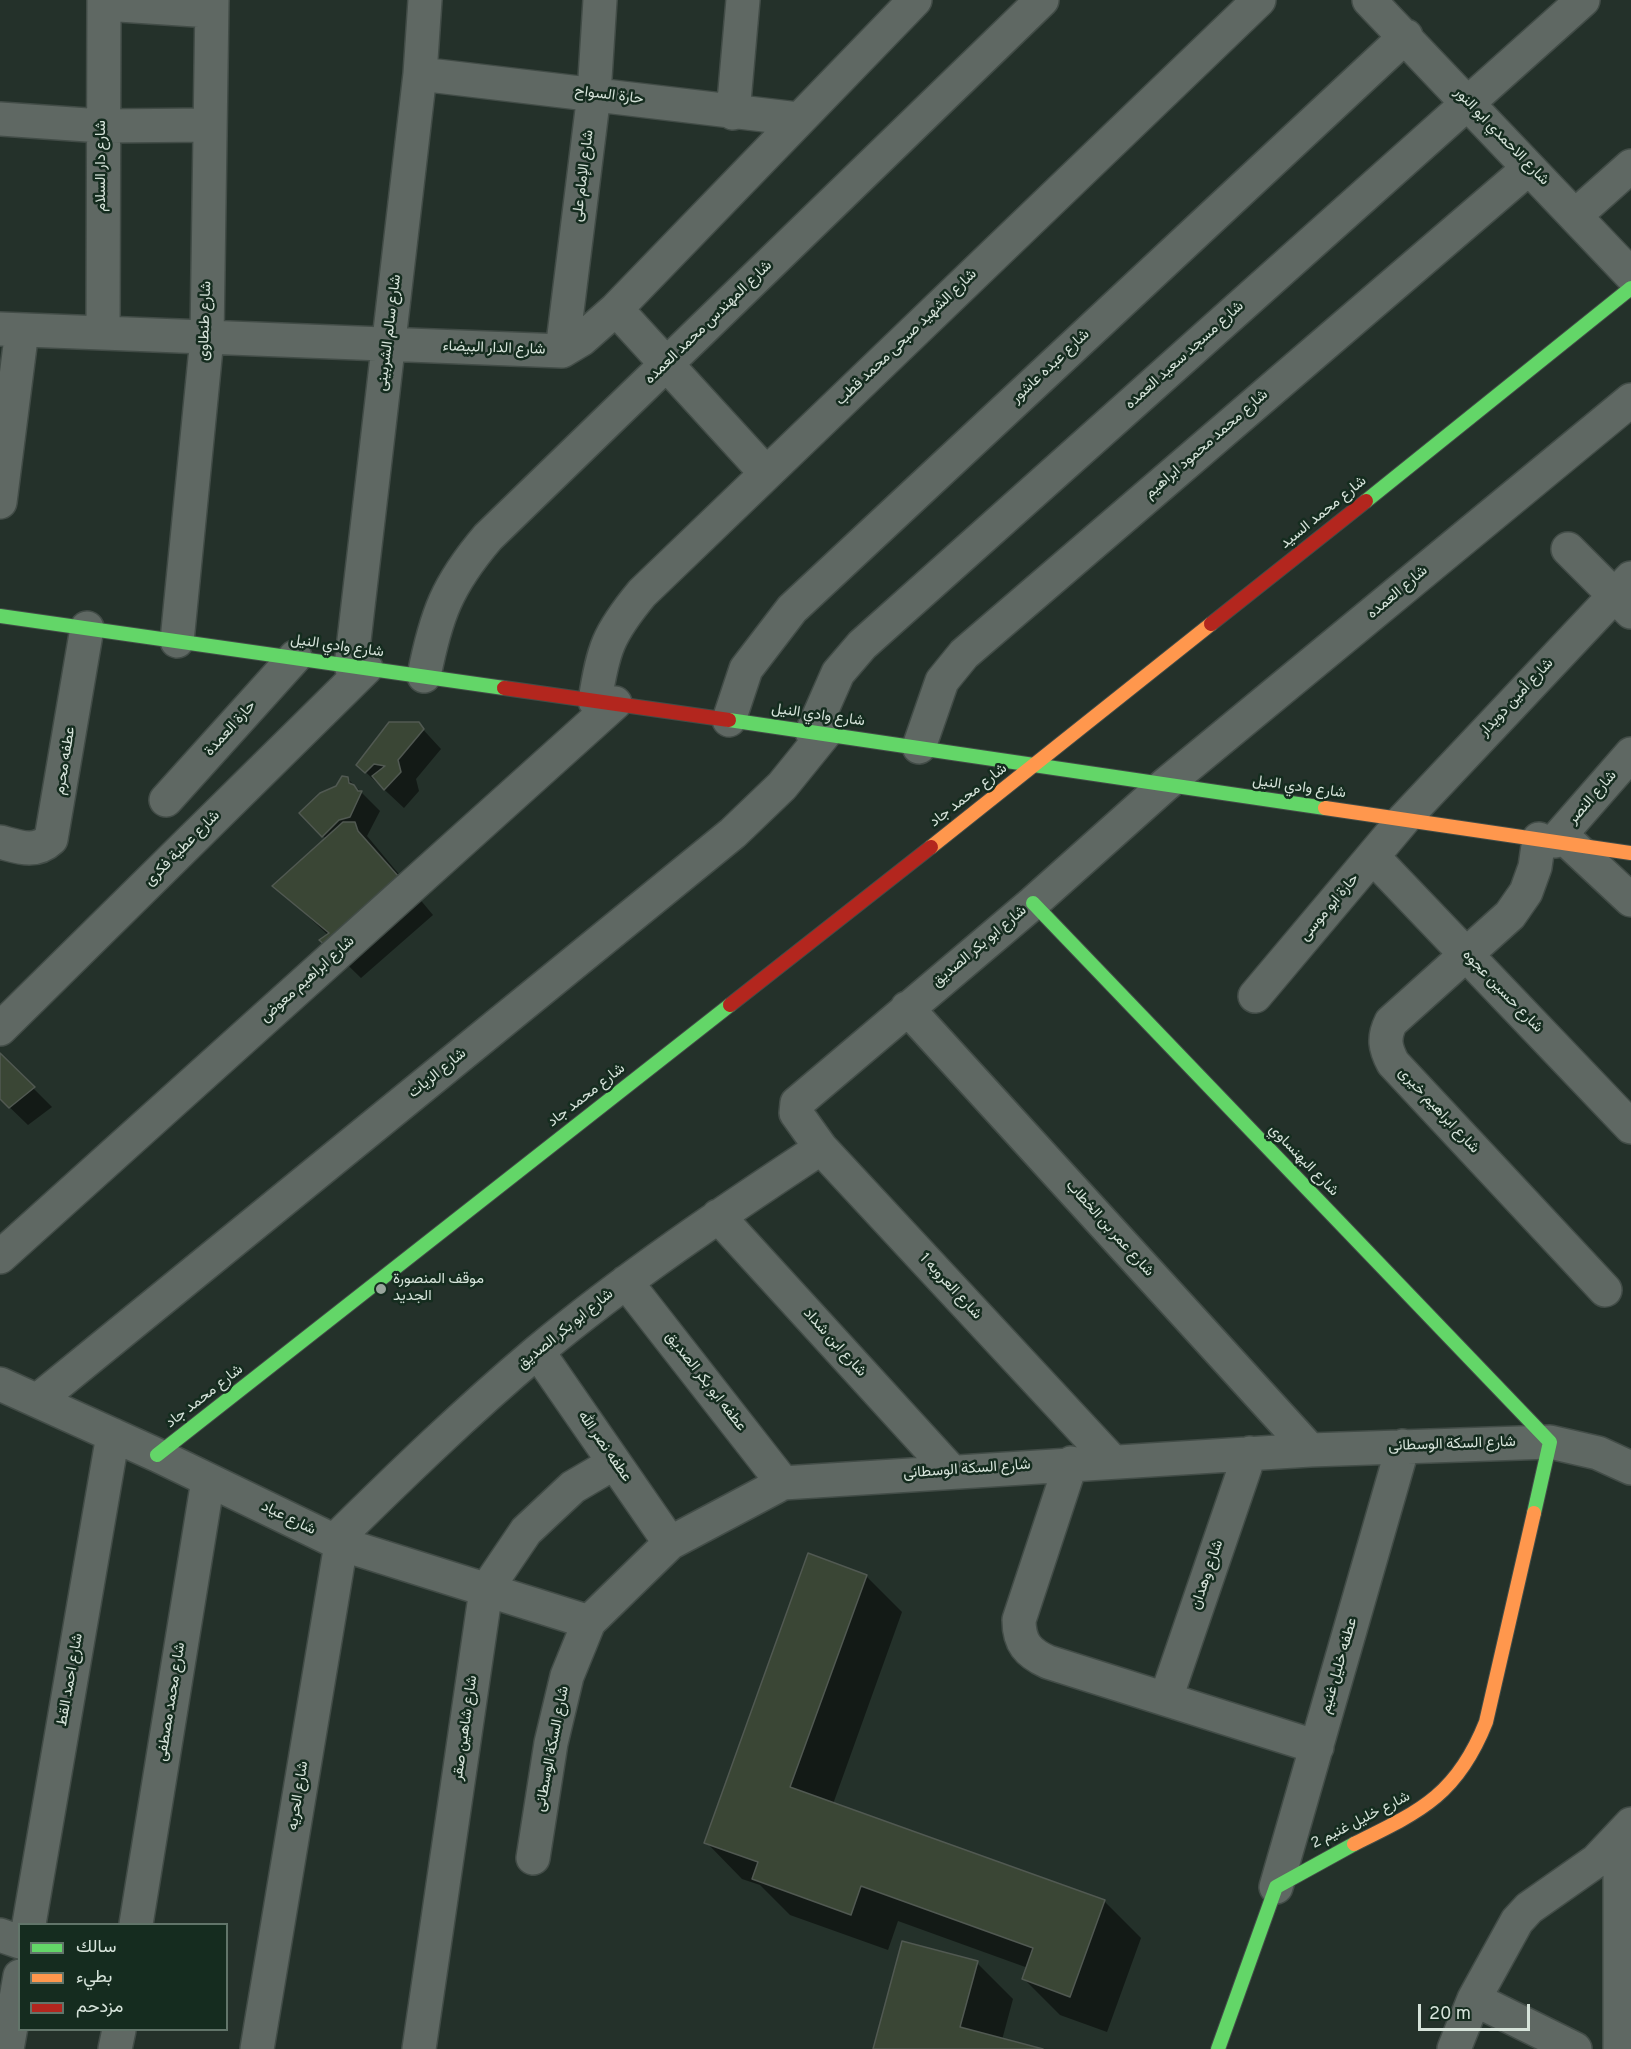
<!DOCTYPE html>
<meta charset="utf-8">
<style>
body{margin:0}
#map{position:relative;width:1631px;height:2049px;overflow:hidden;background:#24312a;font-family:Overpass,Vazirmatn,sans-serif}
canvas{display:block}
.legend{position:absolute;left:18px;top:1923px;width:210px;height:108px;box-sizing:border-box;background:#152c1f;border:2px solid #62756a;margin:0;padding:8px 10px;list-style:none;font-size:18px;color:#d6e3da}
.legend li{display:flex;align-items:center;gap:12px;height:30px}
.legend b{width:30px;border:2px solid #62756a}
.scale{position:absolute;left:1418px;top:2004px;width:112px;height:27px;box-sizing:border-box;border:3px solid #d6e3da;border-top:0;padding-left:8px;font-size:18px;line-height:21px;white-space:nowrap;color:#d6e3da;-webkit-text-stroke:4px #152c1f;paint-order:stroke}
</style>
<div id="map">
<canvas width="1631" height="2049"></canvas>
<ul class="legend">
<li><b style="height:8px;background:#63d668"></b>سالك</li>
<li><b style="height:8px;background:#ff974d"></b>بطيء</li>
<li><b style="height:8px;background:#b3261e"></b>مزدحم</li>
</ul>
<div class="scale">20 m</div>
</div>
<script>
const g = document.querySelector('canvas').getContext('2d');
g.lineJoin = 'round';
function paint(path, color) { g.fillStyle = color; g.fill(path, 'evenodd'); }
function stroke(path, color, width, dash) { g.strokeStyle = color; g.lineWidth = width; g.lineCap = dash ? 'butt' : 'round'; g.setLineDash(dash || []); g.stroke(path); }
function drawText(font, color, halo, rows, align = 'center') {
  g.font = font + ' Overpass,Vazirmatn,sans-serif'; g.lineWidth = 5; g.setLineDash([]); g.textBaseline = 'middle'; g.strokeStyle = halo; g.fillStyle = color; for (const [text, x, y, turn = 0] of rows) {
    g.save(); g.translate(x, y); g.rotate((+turn || 0) * Math.PI / 180); g.textAlign = isNaN(turn) ? turn : align; if (halo) g.strokeText(text, 0, 0); g.fillText(text, 0, 0); g.restore();
  }
}
paint(new Path2D(`
 M418 724 441 749 416 779 419 791 404 808 358 765Z
 M347 778 380 811 367 836 433 915 361 978 322 940 328 935 275 886 326 839 301 813Z
 M0 1055 52 1107 28 1125 0 1098Z
 M866 1576 902 1612 833 1804 1104 1901 1141 1938 1107 2032 1060 2015 1024 1979 1028 1968 898 1921 888 1950 790 1915 760 1885 742 1879 706 1842Z
 M977 1963 1013 1999 1002 2040 1037 2049H875Z`), '#0007');
const building = new Path2D(`
 M389 722H419L424 729 398 760 401 772 384 790 372 776 385 766 374 764 365 773 356 765Z
 M342 776 348 777 349 783 354 785 358 791H362L350 817 339 820 322 837 299 813 320 793 336 786Z
 M343 822H355L358 831 407 886 332 951 319 940 329 933 272 886Z
 M0 1053 35 1087 9 1108 0 1099Z
 M808 1553 867 1575 790 1787 1105 1900 1070 1997 1022 1979 1033 1948 861 1886 851 1915 752 1879 758 1862 704 1843Z
 M902 1941 978 1961 960 2027 1043 2049H873Z`);
paint(building, '#3a4635');
stroke(building, '#515952', 1.5);
const street = new Path2D(`
 M1369 0 1631 275
 M104 4 211 11
 M420 74 798 119
 M733 113 743 0
 M0 119 102 126 210 125
 M1576 215 1631 166
 M616 309 766 473
 M0 329 562 351 582 339 616 309 915 0
 M103 333 104 0
 M562 351 594 94 600 0
 M0 502 22 330
 M1568 549 1631 612
 M177 641 207 338 212 0
 M351 666 420 74 425 0
 M424 676C436 615 447 585 488 537L1042 0
 M595 701C603 649 608 634 642 593L1259 0
 M729 720 746 669 792 609 1406 36
 M812 732 838 673 862 645 1583 0
 M919 747 942 681 964 654 1529 168
 M166 800 295 657
 M1539 839 1535 867 1526 892 1510 915 1391 1022C1383 1038 1385 1048 1393 1063L1605 1290
 M1555 841 1631 754
 M0 842C19 847 35 854 51 839L87 628
 M1571 844 1631 900
 M1373 857 1631 1127
 M1255 996 1404 819 1631 578
 M907 1008 1310 1450
 M0 1029 366 668
 M718 1216 950 1470
 M0 1257 615 703
 M626 1282 783 1483
 M538 1352 670 1543
 M0 1384 157 1455 341 1544 589 1622
 M38 1400 733 833 782 786 825 733
 M1112 1461 821 1148 796 1113 797 1103 1033 903 1165 785 1631 400
 M1071 1463 1019 1620C1019 1643 1028 1653 1048 1662L1317 1747
 M334 1541C400 1476 466 1412 537 1352 627 1277 724 1212 821 1148
 M1166 1698 1250 1453
 M1620 1838V2049
 M533 1858 551 1743 567 1676 589 1622 670 1543 783 1483 1310 1450 1550 1442 1598 1453 1631 1468
 M1276 1887 1403 1446
 M29 1924 113 1435
 M136 1924 208 1480
 M0 1935 20 1942
 M1474 1999 1575 2049
 M7 2049 20 1976
 M115 2049 119 2030
 M257 2049 341 1544
 M419 2049 486 1590 526 1531 573 1487 614 1463
 M1454 2049 1474 1999 1517 1921 1529 1908 1596 1861 1631 1824`);
const fast = new Path2D(`
 M1366 501 1631 288
 M0 616 504 688
 M729 720 1325 808
 M1033 903 1550 1442 1534 1513
 M157 1455 730 1005
 M1218 2049 1276 1887 1354 1844`);
const slow = new Path2D(`
 M1325 808 1631 853
 M931 847 1211 624
 M1354 1844C1421 1811 1457 1795 1486 1722L1534 1513`);
const jam = new Path2D(`
 M1211 624 1366 501
 M504 688 729 720
 M730 1005 931 847`);
stroke(street, '#424c47', 36);
stroke(fast, '#424c47', 16);
stroke(slow, '#424c47', 16);
stroke(jam, '#424c47', 16);
stroke(street, '#5f6863', 33);
stroke(fast, '#63d668', 14);
stroke(slow, '#ff974d', 14);
stroke(jam, '#b3261e', 14);
for (const [x, y, r, color] of [
 [381,1289,6,"#98a59c"]
]) { const dot = new Path2D(); dot.arc(x, y, r, 0, 2 * Math.PI); g.fillStyle = color; g.fill(dot); stroke(dot, '#152c1f', 2); }
drawText('15px', '#d6e3da', '#152c1f', [
 ["حارة السواح",609,96,7],
 ["شارع الاحمدي ابو النور",1501,137,46],
 ["شارع دار السلام",102,166,-90],
 ["شارع الإمام على",584,176,-83],
 ["شارع طنطاوى",206,321,-88],
 ["شارع المهندس محمد العمده",709,323,-44],
 ["شارع سالم الشربينى",390,333,-83],
 ["شارع الشهيد صبحى محمد قطب",907,338,-44],
 ["شارع الدار البيضاء",494,349,2],
 ["شارع مسجد سعيد العمده",1185,356,-42],
 ["شارع عبده عاشور",1051,367,-43],
 ["شارع محمد محمود ابراهيم",1207,445,-41],
 ["شارع محمد السيد",1324,513,-39],
 ["شارع العمده",1398,593,-40],
 ["شارع وادي النيل",337,647,8],
 ["شارع أمين دويدار",1517,698,-47],
 ["شارع وادي النيل",818,716,8],
 ["حارة العمدة",231,729,-48],
 ["عطفه محرم",66,761,-81],
 ["شارع وادي النيل",1299,788,8],
 ["شارع محمد جاد",969,796,-38],
 ["شارع النصر",1593,798,-49],
 ["شارع عطية فكرى",183,849,-45],
 ["حارة ابو موسى",1330,908,-50],
 ["شارع ابو بكر الصديق",980,947,-40],
 ["شارع ابراهيم معوض",308,980,-42],
 ["شارع حسين عجوه",1502,992,46],
 ["شارع الزيات",438,1074,-39],
 ["شارع محمد جاد",587,1096,-38],
 ["شارع ابراهيم خيرى",1438,1111,47],
 ["شارع البهنساوي",1303,1161,46],
 ["شارع عمر بن الخطاب",1109,1229,48],
 ["شارع العروبه 1",950,1287,47],
 ["شارع ابو بكر الصديق",566,1330,-39],
 ["شارع ابن شداد",834,1343,48],
 ["عطفه ابو بكر الصديق",705,1382,52],
 ["شارع محمد جاد",205,1397,-38],
 ["شارع السكة الوسطانى",1452,1445,-2],
 ["عطفه نصر الله",604,1447,55],
 ["شارع السكة الوسطانى",967,1470,-4],
 ["شارع عياد",288,1519,26],
 ["شارع وهدان",1208,1575,-71],
 ["عطفه خليل غنيم",1340,1666,-74],
 ["شارع احمد القط",71,1680,-80],
 ["شارع محمد مصطفى",172,1702,-81],
 ["شارع شاهين صقر",466,1728,-82],
 ["شارع السكة الوسطانى",553,1749,-79],
 ["شارع الحريه",299,1796,-81],
 ["شارع خليل غنيم 2",1361,1821,-27]
]);
drawText('15px', '#d6e3da', '#152c1f', [
 ["موقف المنصورة",393,1280],
 ["الجديد",393,1297]
], 'left');
</script>
